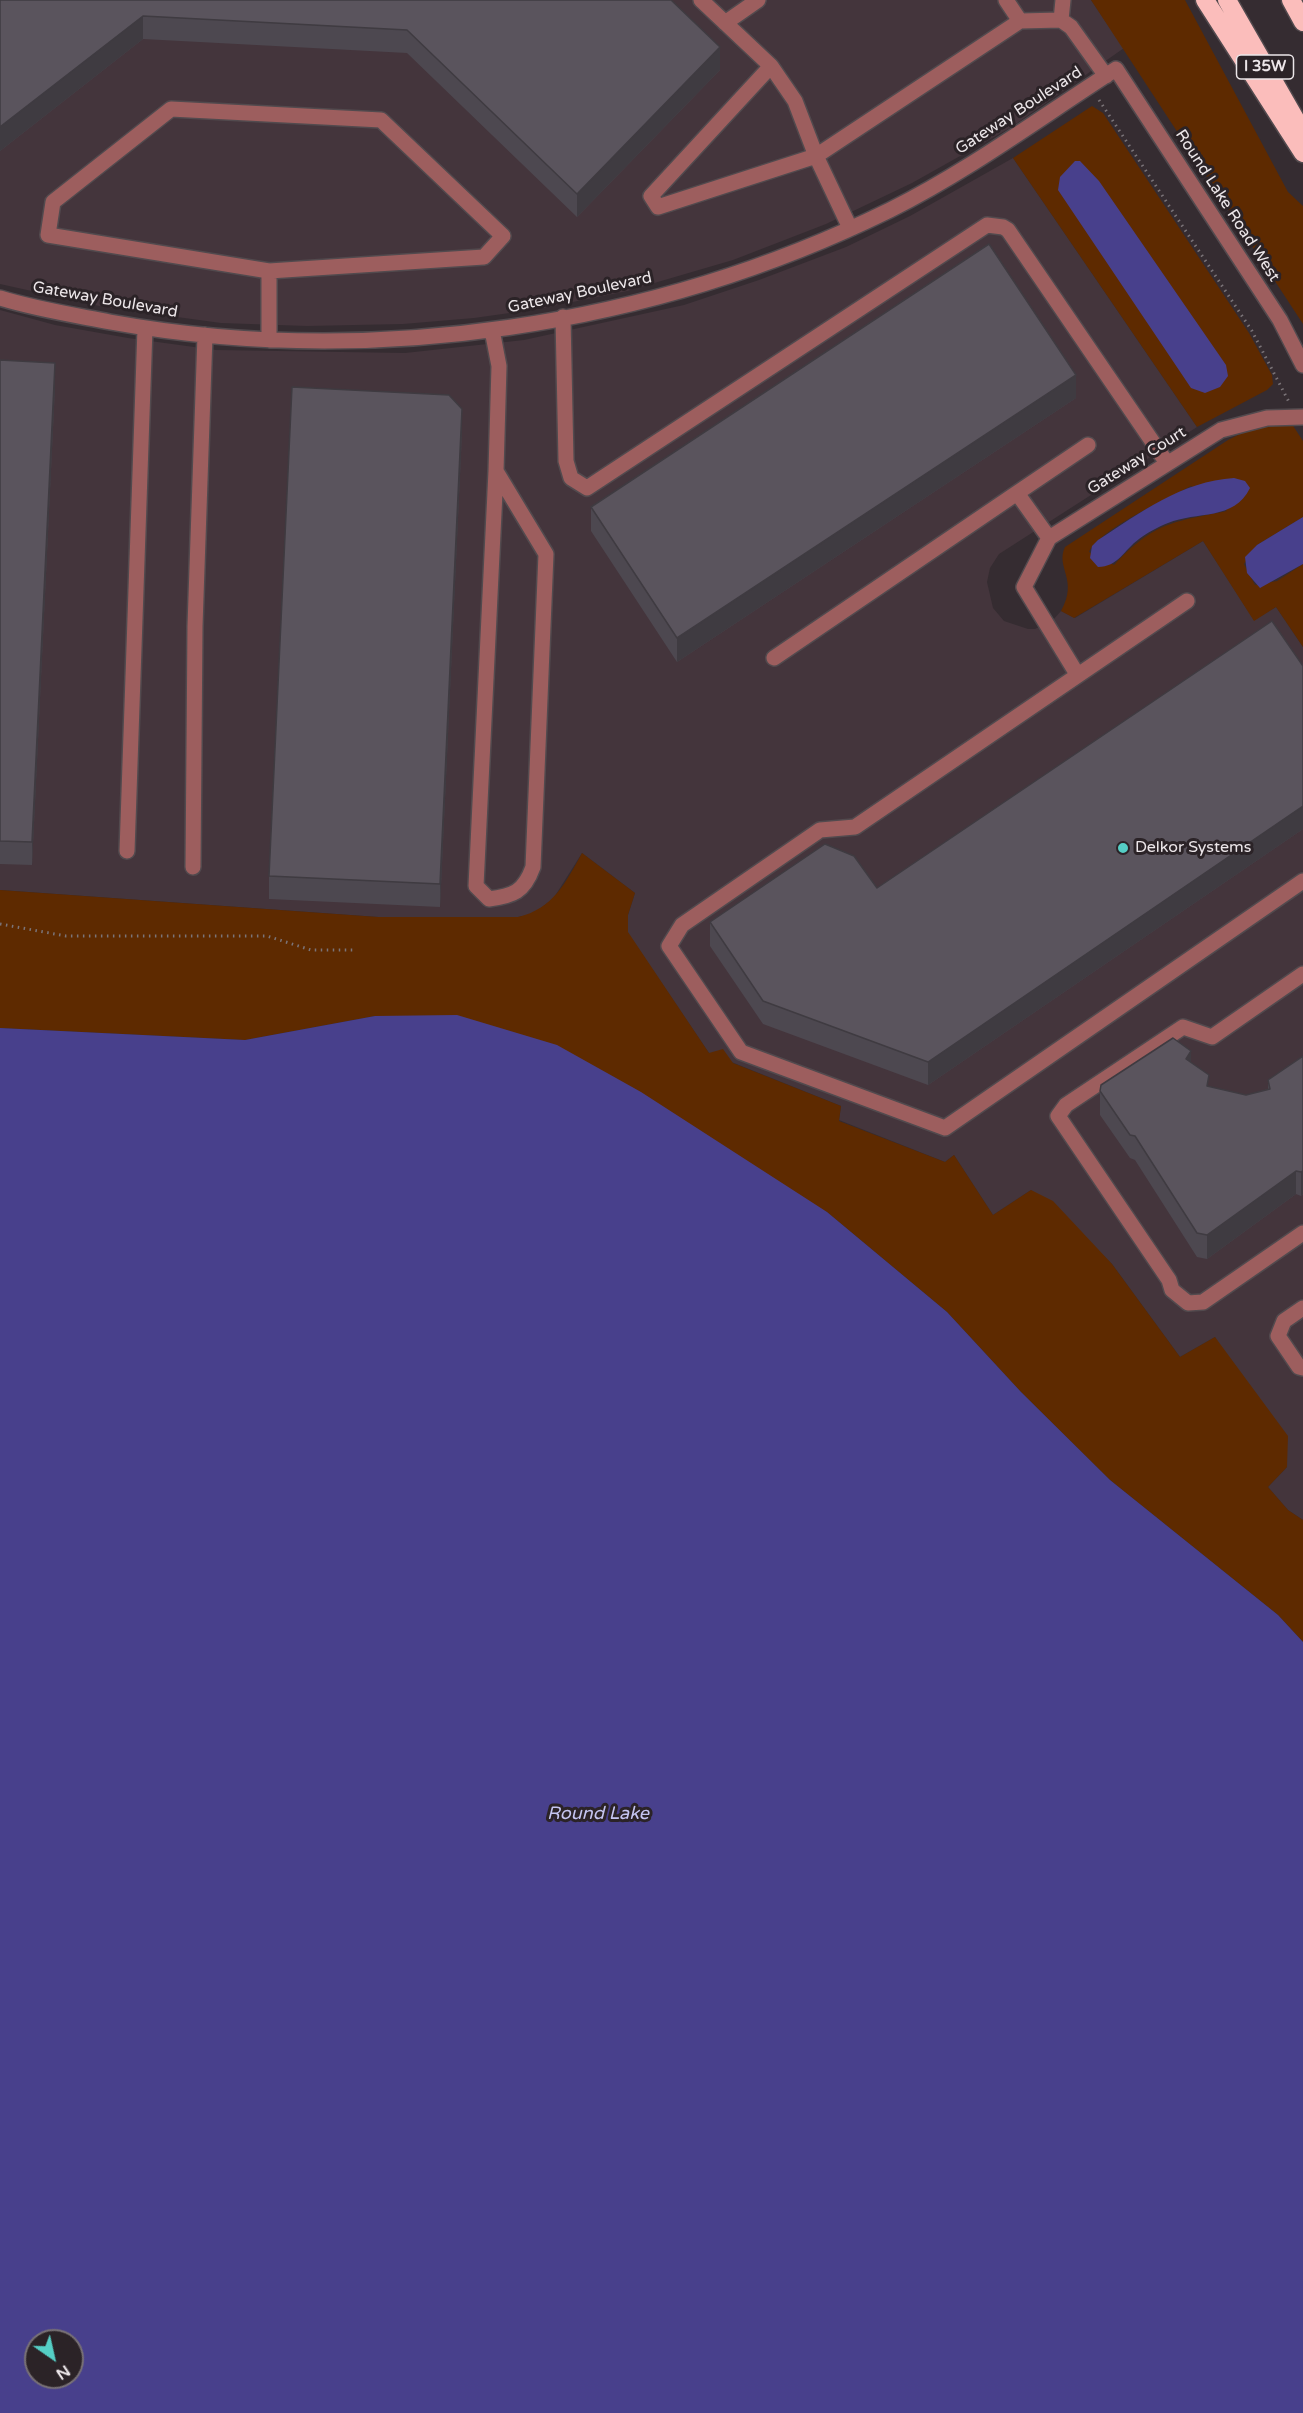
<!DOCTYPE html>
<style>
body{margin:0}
#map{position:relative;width:1303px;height:2413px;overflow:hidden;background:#352c31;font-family:"Varela Round",sans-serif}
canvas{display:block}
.north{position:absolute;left:24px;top:2329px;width:60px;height:60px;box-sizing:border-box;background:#2b2327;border:2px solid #787175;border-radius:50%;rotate:146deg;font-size:16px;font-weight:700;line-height:24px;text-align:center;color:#ece6e9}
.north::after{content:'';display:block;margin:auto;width:21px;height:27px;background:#55cec5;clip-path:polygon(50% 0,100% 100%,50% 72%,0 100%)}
</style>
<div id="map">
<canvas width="1303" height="2413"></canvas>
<div class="north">N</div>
</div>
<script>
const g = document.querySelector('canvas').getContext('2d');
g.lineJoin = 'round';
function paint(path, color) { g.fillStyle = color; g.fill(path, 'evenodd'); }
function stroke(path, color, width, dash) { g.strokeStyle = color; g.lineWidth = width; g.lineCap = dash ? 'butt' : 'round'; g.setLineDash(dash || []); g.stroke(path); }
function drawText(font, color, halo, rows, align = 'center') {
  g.font = font + ' "Varela Round",sans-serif'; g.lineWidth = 6; g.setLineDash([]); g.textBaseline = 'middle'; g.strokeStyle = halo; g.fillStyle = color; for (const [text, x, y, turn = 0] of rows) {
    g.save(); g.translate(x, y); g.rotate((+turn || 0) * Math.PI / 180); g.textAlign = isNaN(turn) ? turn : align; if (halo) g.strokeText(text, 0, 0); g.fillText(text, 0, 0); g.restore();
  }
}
paint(new Path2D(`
 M0 0H1091L1124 48 1010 128 912 183 826 224 733 260 627 291 538 309 474 318 403 324 307 326 221 323 104 307 0 284Z
 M1013 158 1197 427 999 554 990 568 987 582 993 608 1004 621 1028 629H1035L1053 620 1061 611 1075 618 1203 541 1254 620 1276 607 1303 647V1520L1288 1510 1268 1487 1287 1467 1215 1337 1180 1357 1112 1264 1031 1190 993 1215 954 1155 945 1162 839 1120 841 1106 709 1053 627 932 628 915 635 893 582 853 553 899 533 914 518 917H378L0 890V310L55 325 128 338 216 350 405 353 524 340 684 305 759 280 846 247 910 216Z`), '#44353c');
paint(new Path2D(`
 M1091 0H1185L1288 192 1303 206V324Z
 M1092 106 1103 113 1249 333 1272 375 1273 384 1267 390 1197 427 1013 158Z
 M1284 412 1303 441V517L1257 545 1244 564 1255 585 1277 581 1303 564V647L1276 607 1254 621 1203 541 1074 618 1061 611C1079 579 1055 568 1065 547L1228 440ZM1191 486 1227 511C1173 522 1154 522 1114 565L1089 552C1099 530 1168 498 1191 486Z
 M582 853 635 893 628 915V932L709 1053 723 1049 733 1063 841 1106 839 1121 945 1162 954 1155 993 1215 1031 1190 1053 1201 1112 1264 1180 1357 1215 1337 1288 1436 1287 1467 1268 1487 1288 1510 1303 1520V1642L1278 1615 1110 1480 1021 1392 947 1312 827 1212 375 1016 245 1040 0 1028V890L378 917H518C553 909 566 882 582 853Z`), '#5e2a00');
paint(new Path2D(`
 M1075 161H1080L1099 181 1226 365 1228 376 1220 387 1205 393 1191 388 1058 190 1060 177Z
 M1234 478 1245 481 1250 488C1234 521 1197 511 1168 523 1158 527 1147 533 1139 539 1124 550 1118 567 1098 567L1090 558 1092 546 1098 540C1140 513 1182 481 1234 478Z
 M1303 517V564L1260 588 1247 573 1245 557 1257 545Z
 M457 1015 557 1045 641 1092 827 1212 947 1312 1021 1392 1110 1480 1278 1615 1303 1642V2413H0V1028L245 1040 375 1016ZM36 2341H72V2377H36Z`), '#48408c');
const minor = new Path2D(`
 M701 0 771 66 651 196 658 207 816 156 1020 21 1061 20 1071 27 1106 76
 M1006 0 1020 21
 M1061 20 1063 0
 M725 23 758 0
 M771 66 795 101 816 156 850 228
 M0 298C35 309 74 315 110 322 371 369 652 327 890 210 970 170 1041 117 1116 69L1280 320 1303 365
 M563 317 566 461 571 478 587 488 987 225 1003 227 1008 230 1167 463
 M492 330 499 366 496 471 476 886 489 899C513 896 524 892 533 867L546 554 496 471
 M269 340V271L484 257 503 236 381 120 171 109 53 202 48 235 269 271
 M1017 493 1088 445
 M1187 601 855 827 820 830 682 925 669 946 741 1052 945 1128 1303 881
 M774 658 1017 493 1049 538
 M1077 674 1024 587 1049 538 1221 430 1267 418 1303 417
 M127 851 145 328
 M193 867 195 626 205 335
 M1303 974 1212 1037 1183 1027 1066 1105 1058 1116 1169 1280 1172 1290 1188 1303 1203 1302 1303 1233
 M1303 1308 1284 1321 1278 1336 1299 1367 1303 1368`);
const highway = new Path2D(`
 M1205 0 1303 153
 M1227 0 1301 129
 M1291 0 1303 22`);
stroke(minor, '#524a4e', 18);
stroke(highway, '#524a4e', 21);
stroke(new Path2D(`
 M1099 100 1252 331 1289 402
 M0 924 66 936H267L311 950H353`), '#7b7478', 3, [1.5, 4.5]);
stroke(minor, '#9d5e5e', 15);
stroke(highway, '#fbbdbb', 18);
paint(new Path2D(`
 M0 0H671L720 70 577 217 407 53 143 39 0 151Z
 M0 360 55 387 32 865 0 864Z
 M1076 398 677 662 591 531V507Z
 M462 432 440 907 269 899V876Z
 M1303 666V829L928 1085 763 1024 710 946V922L877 888Z
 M1303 1056V1194L1301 1196 1296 1194 1207 1259 1197 1257 1135 1160 1130 1158 1100 1115V1091L1191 1063 1209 1087 1246 1095 1268 1089V1080Z`), '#4d4850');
paint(new Path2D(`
 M143 16V39L0 151V127Z
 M720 47V70L577 217V194Z
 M55 363V387L32 865V842Z
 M1076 375V398L677 662V638Z
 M462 409V432L440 907V884Z
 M1303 806V829L928 1085V1062Z
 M1191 1051V1074L1186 1059Z
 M1296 1171V1194L1207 1259V1235Z
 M1303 1171V1194L1301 1196V1172Z`), '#3f3b41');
const building = new Path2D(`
 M0 0H671L720 47 577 194 407 30 143 16 0 127Z
 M989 244 1076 375 677 638 591 507Z
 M0 360 55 363 32 842 0 841Z
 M292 387 449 395 462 409 440 884 269 876Z
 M1272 621 1303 666V806L928 1062 763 1001 710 922 825 844 854 856 877 888Z
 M1173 1038 1191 1051 1186 1059 1209 1075 1207 1086 1246 1095 1270 1089 1268 1080 1303 1056V1171L1301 1172 1296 1171 1207 1235 1197 1233 1135 1136 1130 1135 1100 1091 1101 1085Z`);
paint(building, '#5a545d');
stroke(building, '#3f3b41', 1.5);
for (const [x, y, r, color] of [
 [1123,848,6,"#55cec5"]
]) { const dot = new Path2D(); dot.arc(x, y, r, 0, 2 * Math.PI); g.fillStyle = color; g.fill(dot); stroke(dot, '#2b2327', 2); }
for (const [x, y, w] of [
 [1265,67,57]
]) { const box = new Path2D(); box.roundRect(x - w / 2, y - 12, w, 24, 4.5); g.fillStyle = '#2b2327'; g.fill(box); stroke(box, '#ece6e9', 1.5); }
drawText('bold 15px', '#ece6e9', null, [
 ["I 35W",1265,67]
]);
drawText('16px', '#ece6e9', '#2b2327', [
 ["Gateway Boulevard",1019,111,-33],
 ["Round Lake Road West",1227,206,57],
 ["Gateway Boulevard",580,293,-12],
 ["Gateway Boulevard",105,300,10],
 ["Gateway Court",1137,461,-32]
]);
drawText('16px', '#ece6e9', '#2b2327', [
 ["Delkor Systems",1135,848]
], 'left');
drawText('italic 18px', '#c5c5f1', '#2b2327', [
 ["Round Lake",598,1814]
]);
</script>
